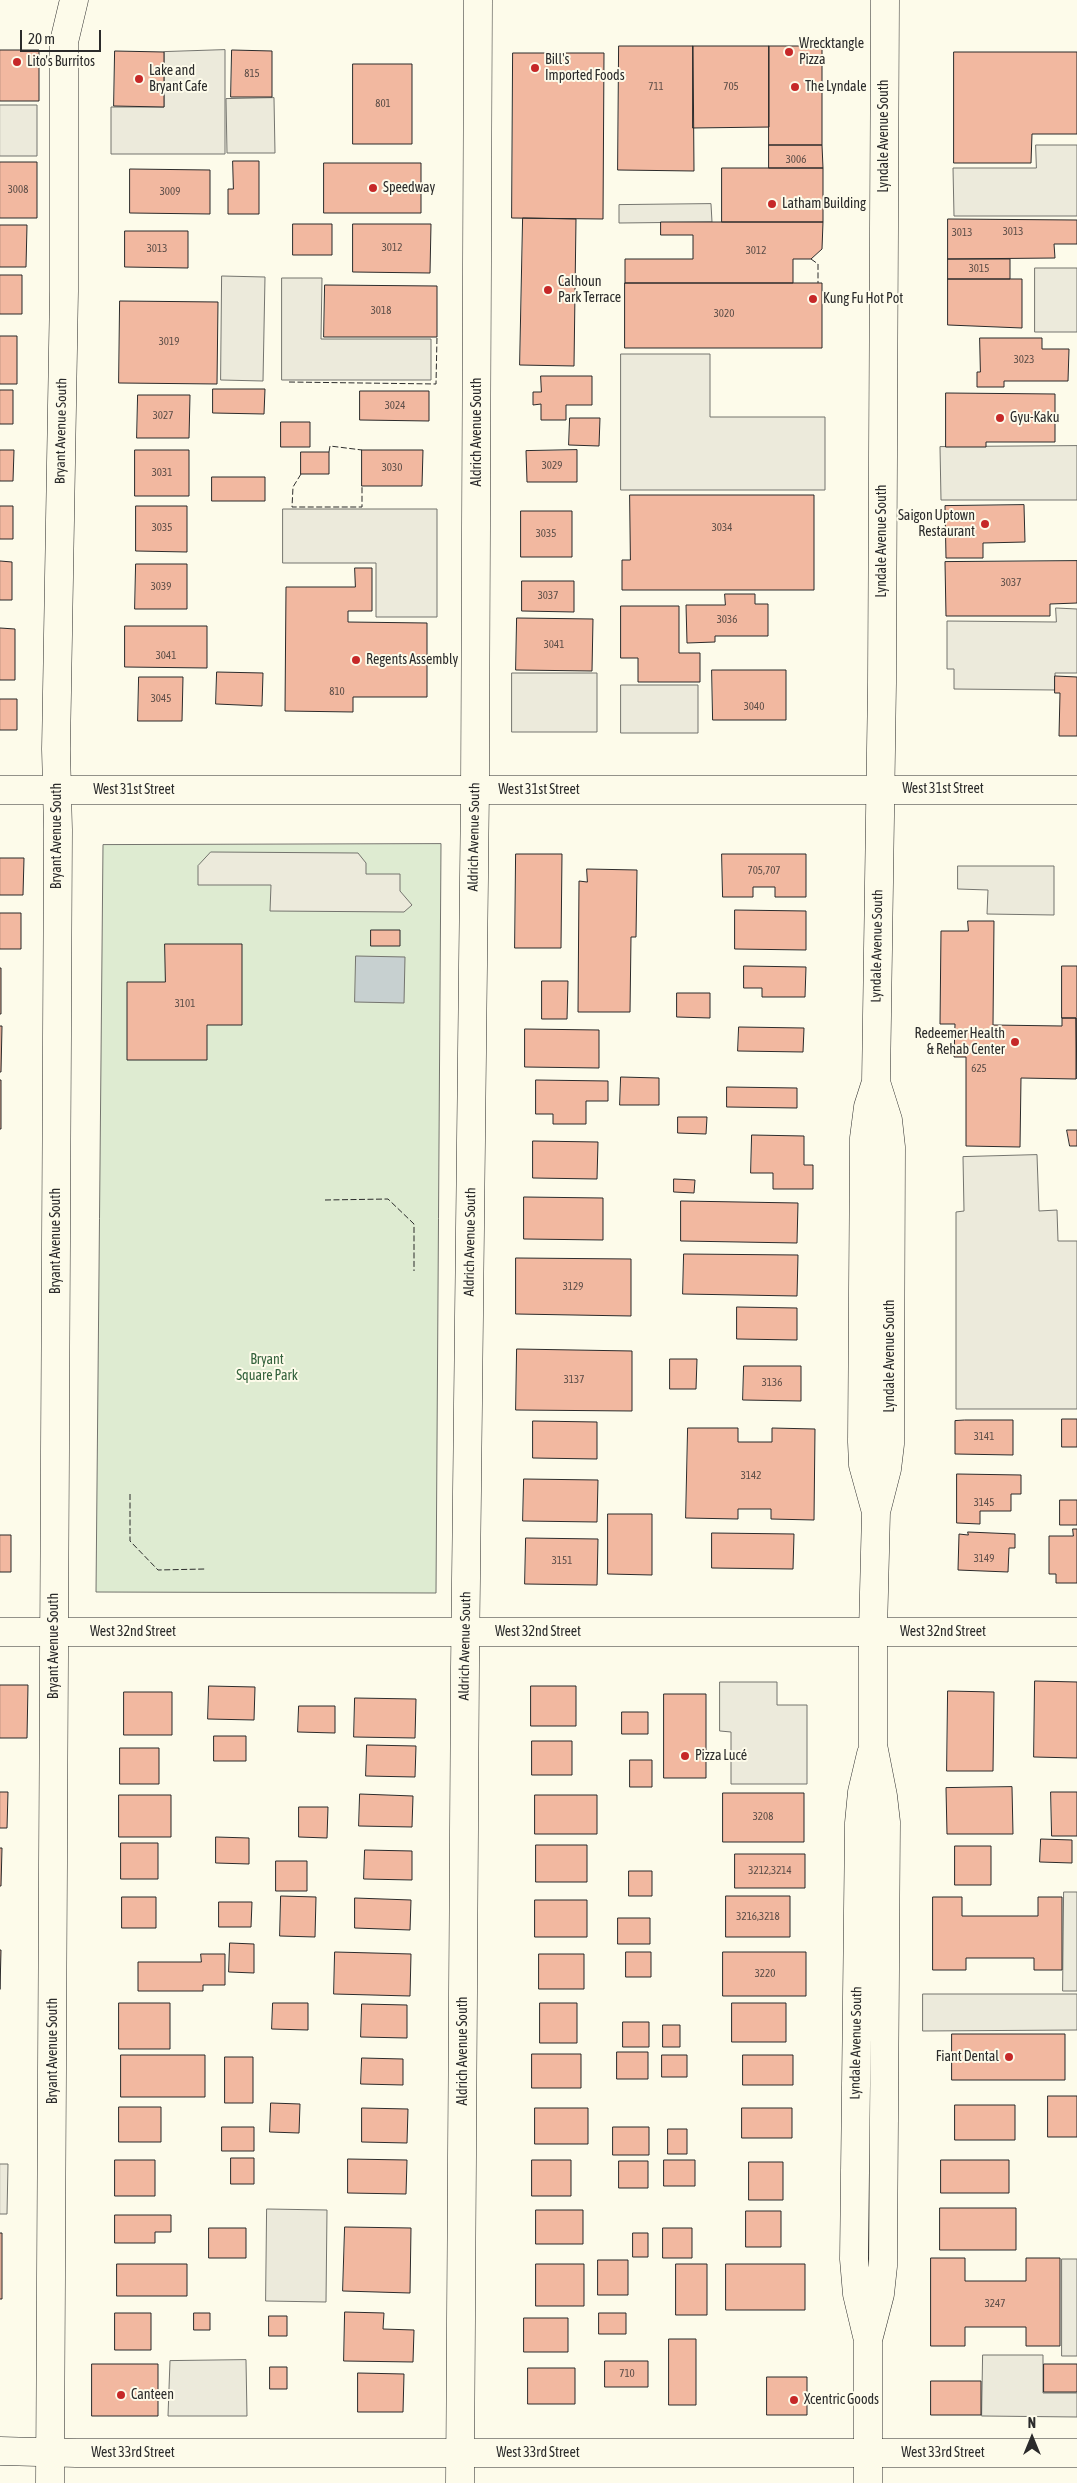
<!DOCTYPE html>
<meta charset="utf-8">
<style>
body{margin:0}
#map{position:relative;width:1077px;height:2483px;overflow:hidden;background:#fdfbea;font-family:"Asap Condensed",sans-serif}
canvas{display:block}
.north{position:absolute;left:1007px;top:2413px;width:50px;height:50px;-webkit-text-stroke:4px #fdfbea;paint-order:stroke;rotate:0deg;font-size:14px;font-weight:700;line-height:20px;text-align:center;color:#2b2b2b}
.north::after{content:'';display:block;margin:auto;width:18px;height:22px;background:#2b2b2b;clip-path:polygon(50% 0,100% 100%,50% 72%,0 100%)}
.scale{position:absolute;left:20px;top:30px;width:81px;height:22px;box-sizing:border-box;border:2px solid #2b2b2b;border-top:0;padding-left:6px;font-size:15px;line-height:18px;white-space:nowrap;color:#2b2b2b;-webkit-text-stroke:4px #fdfbea;paint-order:stroke}
</style>
<div id="map">
<canvas width="1077" height="2483"></canvas>
<div class="north">N</div>
<div class="scale">20 m</div>
</div>
<script>
const g = document.querySelector('canvas').getContext('2d');
g.lineJoin = 'round';
function paint(path, color) { g.fillStyle = color; g.fill(path, 'evenodd'); }
function stroke(path, color, width, dash) { g.strokeStyle = color; g.lineWidth = width; g.lineCap = dash ? 'butt' : 'round'; g.setLineDash(dash || []); g.stroke(path); }
function drawText(font, color, halo, rows, align = 'center') {
  g.font = font + ' "Asap Condensed",sans-serif'; g.lineWidth = 4; g.setLineDash([]); g.textBaseline = 'middle'; g.strokeStyle = halo; g.fillStyle = color; for (const [text, x, y, turn = 0] of rows) {
    g.save(); g.translate(x, y); g.rotate((+turn || 0) * Math.PI / 180); g.textAlign = isNaN(turn) ? turn : align; if (halo) g.strokeText(text, 0, 0); g.fillText(text, 0, 0); g.restore();
  }
}
const green = new Path2D(`
 M441 844 436 1593 96 1592 103 845Z`);
paint(green, '#deebd1');
stroke(green, '#74746e', 1);
const parking = new Path2D(`
 M225 50V154H111V107H164V52Z
 M274 98 275 153H227L226 99Z
 M0 105H37V156H0Z
 M1036 145H1077V216H954L953 168H1036Z
 M711 204 712 222 619 223V205Z
 M1035 268H1077V332H1035Z
 M222 276 265 277 263 381 221 380Z
 M282 278H322L321 339H431V380H282Z
 M621 354H710V417H825V490H621Z
 M1077 446V500H941L940 447Z
 M283 509H437V617H376V563H283Z
 M1056 608 1077 609V673H1055V690L954 689V669H947V621L1056 622Z
 M512 673H597V732H512Z
 M621 685H698V733H621Z
 M211 852 358 853 366 863V874H400V891L412 905 404 912 270 911 271 885H198V866Z
 M958 866H1054V915L987 914 988 890 958 889Z
 M1037 1155 1039 1211 1057 1210 1058 1241H1077V1409H956V1212L964 1211 963 1157Z
 M720 1682H777V1705H807V1784H731V1732L720 1731Z
 M1064 1892H1077V1991H1063Z
 M923 1994H1077V2030L923 2031Z
 M0 2164H8L7 2214H0Z
 M267 2209 327 2210 326 2302 266 2301Z
 M1062 2259H1077V2356H1062Z
 M983 2355H1043V2393H1077V2417L982 2416Z
 M246 2360 247 2416H168L170 2361Z`);
paint(parking, '#eceadb');
stroke(parking, '#74746e', 1);
const water = new Path2D(`
 M356 956 405 957 404 1003 355 1002Z`);
paint(water, '#c7d0d0');
stroke(water, '#74746e', 1);
const building = new Path2D(`
 M619 46H693L694 171 618 170Z
 M693 46H769V127L693 128Z
 M769 46H822V145H769Z
 M0 50H39V101H0Z
 M232 50 272 51V97H231Z
 M115 51 164 52V107L114 106Z
 M954 52H1077V134H1032L1031 163H954Z
 M513 53H604L603 219 512 218Z
 M353 64H412V144H353Z
 M769 145H822L823 168H769Z
 M233 161H259V214H228V189H233Z
 M0 162H37V218H0Z
 M324 163H421V213H324Z
 M722 168H823V222H722Z
 M130 169 210 170V214L130 213Z
 M523 218 576 219 574 366 520 365Z
 M948 219 1077 220V244H1054L1055 258 948 259Z
 M661 222H823L822 249 811 259H793V283H625V259H693V235H661Z
 M293 224H332V255H293Z
 M353 224H431L430 273 353 272Z
 M0 225H27L26 267H0Z
 M125 231H188V268L125 267Z
 M948 259H1010V279H948Z
 M0 275H22V314H0Z
 M948 279H1022V328L948 325Z
 M625 283H822V348H625Z
 M325 285 437 286V337H324Z
 M120 301 218 302 217 384 119 383Z
 M0 336H17V384H0Z
 M980 338H1042V349H1069L1068 381H1004V387H977V372H980Z
 M541 376H592V405H566V420H541V404L533 405V392H541Z
 M213 389H265L264 414 213 413Z
 M0 390H13V424H0Z
 M360 391H429V421L360 420Z
 M946 393 1055 394V442H986V447H946Z
 M138 395H190L189 438H137Z
 M570 418H600L599 446 569 445Z
 M281 422H310V447H281Z
 M0 450H14L13 481H0Z
 M135 450H189V496H135Z
 M362 450H423L422 486H362Z
 M577 450V482H527L526 451Z
 M301 452H329V474H301Z
 M212 477H265V501H212Z
 M630 495H814V590H622V560H630Z
 M1024 505 1025 542 983 543V558H946L945 506Z
 M0 506H13V539H0Z
 M136 506H187V552L136 551Z
 M521 511H572V557H521Z
 M0 561 12 562V600H0Z
 M1077 561V603L1050 604V616H946L945 562Z
 M136 564H187V609H135Z
 M355 568H372V611H348V622L427 623V697H353V712L285 711 286 587H355Z
 M522 581H574V612L522 611Z
 M725 594H755V604H768V636H715V642L687 643 686 605H725Z
 M621 606H679V653H700V682H638V658H621Z
 M517 618 593 619 592 671 516 670Z
 M125 626H207V668L125 667Z
 M0 628 15 629V680H0Z
 M712 670H786V720H713Z
 M217 672 263 673 262 706 216 704Z
 M1055 676 1077 677V736H1059L1060 693H1055Z
 M139 677H183L182 721H138Z
 M0 699H17V730H0Z
 M516 854H562L561 948H515Z
 M722 854H806V897H775V887H753V897H723Z
 M0 858H24L23 895H0Z
 M587 869 637 870 636 937H631L630 1012H578L579 881 587 882Z
 M735 910 806 911V950L735 949Z
 M0 913H21V949H0Z
 M968 921H994L993 1025 1062 1026V1018H1076V1079L1021 1078 1020 1147 966 1146V1057H954L955 1024H940L941 931H968Z
 M371 930H400V946H371Z
 M165 944H242V1025H207V1060H127V982H165Z
 M744 966 806 967 805 997H762V988H744Z
 M1062 966H1077V1079L1076 1018H1062Z
 M0 968H1V1014H0Z
 M542 981H568L567 1019H542Z
 M677 993H710V1018L677 1017Z
 M0 1026H2L1 1072H0Z
 M739 1027 804 1028 803 1052 738 1051Z
 M525 1029 599 1030V1068L525 1067Z
 M621 1077 659 1078V1105H620Z
 M0 1080H1V1129H0Z
 M536 1080 608 1081V1101H586V1124H553V1114H536Z
 M727 1087 797 1088V1108L727 1107Z
 M678 1117H707L706 1134 678 1133Z
 M1067 1130H1077V1146H1070Z
 M752 1135 804 1136V1165H813V1189H773V1173H751Z
 M533 1141 598 1142 597 1179 533 1178Z
 M674 1179 695 1180 694 1193 674 1192Z
 M524 1197 603 1198V1240L524 1239Z
 M681 1201 798 1203 797 1243 681 1241Z
 M684 1254 798 1255 797 1296 683 1294Z
 M516 1258 631 1259V1316L516 1314Z
 M737 1307 797 1308V1340L737 1339Z
 M517 1349 632 1351V1411L516 1410Z
 M670 1359H697L696 1389H670Z
 M744 1366H801V1401L743 1400Z
 M1062 1419H1077V1447H1062Z
 M965 1420H1013V1455L955 1454V1421Z
 M533 1421 597 1422V1459L533 1458Z
 M688 1428H738V1442H772V1428L815 1429 814 1520 771 1519V1509H738V1519L686 1518Z
 M957 1474 1021 1475V1494H1011V1511H980V1524L957 1523Z
 M524 1479 598 1480 597 1522 523 1521Z
 M1060 1500H1077V1525H1060Z
 M608 1514H652V1575L608 1574Z
 M1073 1529H1077V1583H1056V1574H1049V1536H1073Z
 M968 1532 1015 1534V1548H1009L1008 1572 958 1570 959 1534 968 1535Z
 M712 1533 794 1534 793 1569 712 1568Z
 M0 1535H11V1572H0Z
 M526 1538 598 1539 597 1585 525 1584Z
 M1035 1681 1077 1682V1758L1034 1757Z
 M0 1685H28L27 1738H0Z
 M209 1686 255 1687 254 1720 208 1719Z
 M531 1686H576V1726H531Z
 M948 1691 994 1692 993 1771H947Z
 M124 1692H172V1735H124Z
 M664 1694H706V1778H664Z
 M355 1698 416 1699 415 1738 354 1737Z
 M299 1706H335V1733L298 1732Z
 M622 1712H648V1734H622Z
 M214 1736H246V1761H214Z
 M532 1741H572V1775H532Z
 M367 1745 416 1746 415 1777 366 1776Z
 M120 1748H159V1784H120Z
 M630 1760H652V1787H630Z
 M1012 1787 1013 1834H947L946 1788Z
 M0 1792H8L7 1828H0Z
 M1051 1792H1077V1836H1052Z
 M723 1793H804V1842H723Z
 M360 1794 413 1796 412 1827 359 1826Z
 M119 1795H171V1837H119Z
 M535 1795H597V1834H535Z
 M299 1807H328L327 1838 299 1837Z
 M216 1837 249 1838V1864L216 1863Z
 M1041 1839 1072 1840V1863L1040 1862Z
 M121 1843H158V1879H121Z
 M536 1845H587V1882H536Z
 M955 1846H991V1885H955Z
 M0 1848H2L1 1886H0Z
 M365 1850 412 1851V1880L364 1879Z
 M735 1854H805V1888H735Z
 M276 1861H307V1891H276Z
 M629 1871H652V1896H629Z
 M281 1896 316 1897 315 1937 280 1936Z
 M726 1896H790V1937H726Z
 M122 1897H156V1928H122Z
 M933 1897H962V1916H1038V1897H1062V1970H1034V1958H966V1970H933Z
 M355 1898 411 1900 410 1930 355 1928Z
 M535 1900H587V1937H535Z
 M219 1902H252L251 1927H219Z
 M618 1918H650V1944H618Z
 M230 1943 254 1944V1973L229 1972Z
 M0 1950H1L0 1989Z
 M335 1952 411 1954 410 1996 334 1994Z
 M626 1952H651V1977H626Z
 M723 1952H806V1996H723Z
 M201 1954H225V1985H203V1991H138V1962H201Z
 M539 1954H584V1989H539Z
 M119 2003H170V2049H119Z
 M273 2003H308V2030L272 2029Z
 M540 2003H577V2043H540Z
 M732 2003H786V2042H732Z
 M362 2004 407 2005V2038L361 2037Z
 M623 2022H649V2047H623Z
 M663 2025H680V2047H663Z
 M952 2034H1065V2080H952Z
 M617 2052H648V2079H617Z
 M532 2054H581V2088H532Z
 M121 2055H205V2097H121Z
 M662 2055H687V2077H662Z
 M743 2055H793V2085H743Z
 M225 2057H253V2103H225Z
 M362 2058 403 2059V2085L361 2084Z
 M1048 2096H1077V2137H1048Z
 M271 2103 300 2104 299 2133 270 2132Z
 M955 2105H1015V2140H955Z
 M119 2107H161V2142H119Z
 M362 2108 408 2109 407 2143 362 2142Z
 M535 2108H588V2144H535Z
 M742 2108H792V2138H742Z
 M222 2127H254V2151H222Z
 M613 2127H649V2155H613Z
 M668 2129H687V2154H668Z
 M231 2158H254V2184H231Z
 M348 2159 407 2160 406 2194 348 2193Z
 M115 2160H155V2196H115Z
 M532 2160H571V2196H532Z
 M664 2160H695V2186H664Z
 M941 2160H1009V2193H941Z
 M619 2161H648V2188H619Z
 M749 2162H783V2200H749Z
 M940 2208H1016V2250H940Z
 M536 2210H583V2244H536Z
 M746 2211H781V2247H746Z
 M115 2215H171V2232H155V2243H115Z
 M345 2227 411 2228 410 2293 343 2291Z
 M209 2228H246V2258H209Z
 M663 2228H692V2258H663Z
 M0 2233H2V2299H0Z
 M633 2233H648V2257H633Z
 M931 2258H965V2281H1026V2258H1060V2346H1026V2327H965V2346H931Z
 M598 2260H628V2295H598Z
 M117 2264H187V2296H117Z
 M536 2264H584V2306H536Z
 M676 2264H707V2315H676Z
 M726 2264H805V2310H726Z
 M345 2312 384 2313 383 2329 414 2330 413 2362 344 2361Z
 M115 2313H151V2350H115Z
 M194 2313H210V2330H194Z
 M599 2313H626V2334H599Z
 M269 2316H287V2336H269Z
 M524 2318H568V2352H524Z
 M669 2339H696V2405H669Z
 M605 2361H648V2387H605Z
 M92 2364H158V2416H92Z
 M1044 2364H1077V2392H1044Z
 M270 2367H287V2389H270Z
 M528 2368H575V2404H528Z
 M358 2373 404 2374 403 2412H358Z
 M767 2377H807V2415H767Z
 M931 2381H981V2415H931Z`);
paint(building, '#f2b8a0');
stroke(building, '#2b2b2b', 1);
const minor = new Path2D(`
 M0 790H1077
 M0 1632H1077
 M0 2451 76 2453H1077
 M50 2483 58 830 56 749 64 291V42L74 0
 M460 2483 465 1666 475 790 478 0`);
const major = new Path2D(`
 M876 1512 863 1465 862 1442 864 1138 868 1107 876 1082 882 683 885 0
 M867 2336 857 2294 854 2259 859 1823 862 1792 871 1754
 M868 2483V2340L880 2294 883 2266 886 1822 883 1796 873 1745V1632L876 1512 887 1469 890 1444 891 1147 888 1120 876 1082`);
stroke(minor, '#2b2b2b', 29);
stroke(major, '#2b2b2b', 29);
stroke(minor, '#fdfbea', 28);
stroke(major, '#fdfbea', 28);
stroke(new Path2D(`
 M811 259 818 264V283
 M289 382 436 384 437 337
 M329 452 330 446 362 450
 M301 474 293 487 292 507H362V486
 M325 1200 388 1199 414 1224V1271
 M130 1494V1541L158 1570 205 1569`), '#2b2b2b', 1, [6, 2.5]);
for (const [x, y, r, color] of [
 [789,52,5,"#c62828"],
 [17,62,5,"#c62828"],
 [535,68,5,"#c62828"],
 [139,79,5,"#c62828"],
 [795,87,5,"#c62828"],
 [373,188,5,"#c62828"],
 [772,204,5,"#c62828"],
 [548,290,5,"#c62828"],
 [813,299,5,"#c62828"],
 [1000,418,5,"#c62828"],
 [985,524,5,"#c62828"],
 [356,660,5,"#c62828"],
 [1015,1042,5,"#c62828"],
 [685,1756,5,"#c62828"],
 [1009,2057,5,"#c62828"],
 [121,2395,5,"#c62828"],
 [794,2400,5,"#c62828"]
]) { const dot = new Path2D(); dot.arc(x, y, r, 0, 2 * Math.PI); g.fillStyle = color; g.fill(dot); stroke(dot, '#fdfbea', 2); }
drawText('11px', '#5d4e48', null, [
 ["815",252,74],
 ["711",656,87],
 ["705",731,87],
 ["801",383,104],
 ["3006",796,160],
 ["3008",18,190],
 ["3009",170,192],
 ["3013",1013,232],
 ["3013",962,233],
 ["3012",392,248],
 ["3013",157,249],
 ["3012",756,251],
 ["3015",979,269],
 ["3018",381,311],
 ["3020",724,314],
 ["3019",169,342],
 ["3023",1024,360],
 ["3024",395,406],
 ["3027",163,416],
 ["3029",552,466],
 ["3030",392,468],
 ["3031",162,473],
 ["3035",162,528],
 ["3034",722,528],
 ["3035",546,534],
 ["3037",1011,583],
 ["3039",161,587],
 ["3037",548,596],
 ["3036",727,620],
 ["3041",554,645],
 ["3041",166,656],
 ["810",337,692],
 ["3045",161,699],
 ["3040",754,707],
 ["705,707",764,871],
 ["3101",185,1004],
 ["625",979,1069],
 ["3129",573,1287],
 ["3137",574,1380],
 ["3136",772,1383],
 ["3141",984,1437],
 ["3142",751,1476],
 ["3145",984,1503],
 ["3149",984,1559],
 ["3151",562,1561],
 ["3208",763,1817],
 ["3212,3214",770,1871],
 ["3216,3218",758,1917],
 ["3220",765,1974],
 ["3247",995,2304],
 ["710",627,2374]
]);
drawText('14px', '#2b2b2b', '#fdfbea', [
 ["Wrecktangle",799,44],
 ["Pizza",799,60],
 ["Bill's",545,60],
 ["Imported Foods",545,76],
 ["Lito's Burritos",27,62],
 ["Lake and",149,71],
 ["Bryant Cafe",149,87],
 ["The Lyndale",805,87],
 ["Speedway",383,188],
 ["Latham Building",782,204],
 ["Calhoun",558,282],
 ["Park Terrace",558,298],
 ["Kung Fu Hot Pot",823,299],
 ["Gyu-Kaku",1010,418],
 ["Saigon Uptown",975,516,"right"],
 ["Restaurant",975,532,"right"],
 ["Regents Assembly",366,660],
 ["Redeemer Health",1005,1034,"right"],
 ["& Rehab Center",1005,1050,"right"],
 ["Pizza Lucé",695,1756],
 ["Fiant Dental",999,2057,"right"],
 ["Canteen",131,2395],
 ["Xcentric Goods",804,2400]
], 'left');
drawText('14px', '#2b2b2b', '#fdfbea', [
 ["Lyndale Avenue South",884,136,-90],
 ["Bryant Avenue South",61,431,-89],
 ["Aldrich Avenue South",477,432,-90],
 ["Lyndale Avenue South",882,541,-90],
 ["West 31st Street",943,789],
 ["West 31st Street",134,790],
 ["West 31st Street",539,790],
 ["Bryant Avenue South",57,836,-90],
 ["Aldrich Avenue South",474,837,-89],
 ["Lyndale Avenue South",877,946,-89],
 ["Bryant Avenue South",56,1241,-90],
 ["Aldrich Avenue South",470,1242,-89],
 ["Lyndale Avenue South",890,1356,-90],
 ["West 32nd Street",133,1632],
 ["West 32nd Street",538,1632],
 ["West 32nd Street",943,1632],
 ["Bryant Avenue South",54,1646,-90],
 ["Aldrich Avenue South",465,1646,-89],
 ["Lyndale Avenue South",856,2043,-89],
 ["Bryant Avenue South",53,2051,-90],
 ["Aldrich Avenue South",463,2051,-90],
 ["West 33rd Street",133,2453],
 ["West 33rd Street",538,2453],
 ["West 33rd Street",943,2453]
]);
drawText('14px', '#34623c', '#fdfbea', [
 ["Bryant",267,1360],
 ["Square Park",267,1376]
]);
</script>
